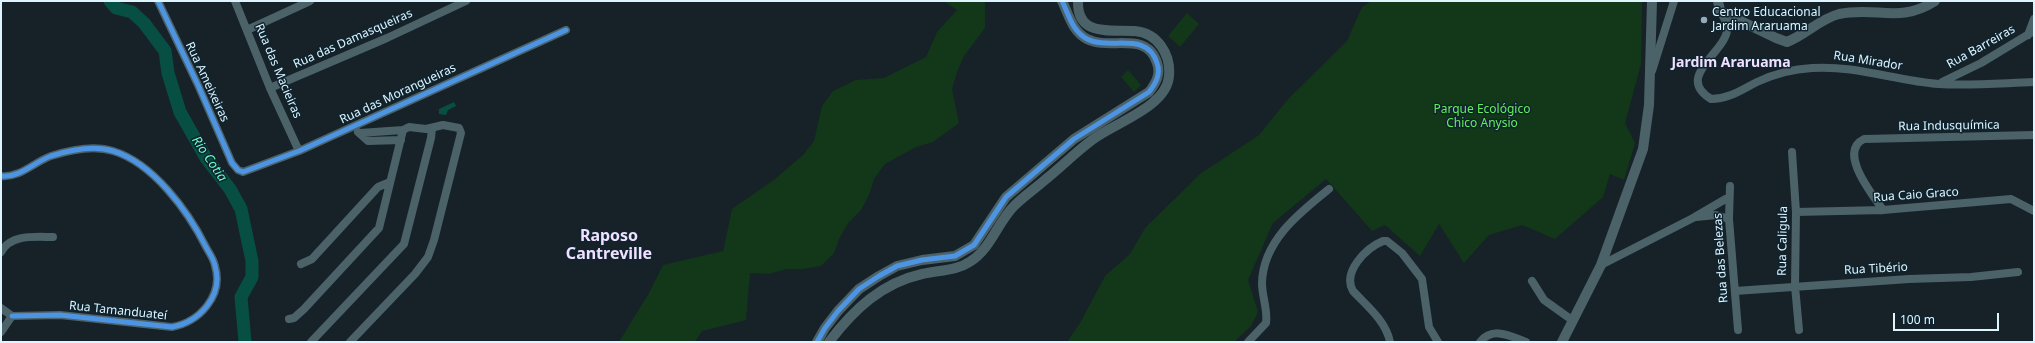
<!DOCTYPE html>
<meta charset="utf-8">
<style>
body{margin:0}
#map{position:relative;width:2035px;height:343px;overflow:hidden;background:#162228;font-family:"Noto Sans",sans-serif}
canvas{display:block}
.frame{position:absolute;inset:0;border:2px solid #def5ff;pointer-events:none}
.scale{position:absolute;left:1893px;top:313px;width:106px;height:18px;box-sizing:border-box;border:2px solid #def5ff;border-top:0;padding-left:5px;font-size:12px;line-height:14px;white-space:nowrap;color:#def5ff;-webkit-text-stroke:3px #0f242f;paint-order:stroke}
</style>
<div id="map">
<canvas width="2035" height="343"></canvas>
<div class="frame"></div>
<div class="scale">100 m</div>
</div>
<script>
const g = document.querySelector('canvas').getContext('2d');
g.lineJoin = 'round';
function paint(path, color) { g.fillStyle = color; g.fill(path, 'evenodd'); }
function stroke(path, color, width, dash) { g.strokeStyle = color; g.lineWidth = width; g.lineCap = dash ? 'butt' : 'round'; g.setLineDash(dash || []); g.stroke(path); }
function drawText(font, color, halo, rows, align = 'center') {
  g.font = font + ' "Noto Sans",sans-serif'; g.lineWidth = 3; g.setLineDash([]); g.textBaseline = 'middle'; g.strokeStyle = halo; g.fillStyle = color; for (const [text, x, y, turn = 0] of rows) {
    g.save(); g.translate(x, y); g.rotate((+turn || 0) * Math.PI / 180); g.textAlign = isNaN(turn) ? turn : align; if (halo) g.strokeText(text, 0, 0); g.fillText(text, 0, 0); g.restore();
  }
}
paint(new Path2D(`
 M944 1H985V28L964 56 957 72 952 89 959 123 933 142 916 147 885 164 874 179 869 195 861 210 849 222 840 237 834 253 821 266 803 269H786L769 274 750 273 746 320 702 331 696 340 697 342H619L649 293 663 265 723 251 732 209 775 179 803 155 814 141 822 106 833 91 856 80 884 78 926 57 937 32 957 10Z
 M1371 1H1642L1641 64 1625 123 1635 143 1624 180 1610 174 1603 197 1555 239 1522 225 1489 235 1464 263 1439 224 1420 256 1385 225 1372 231 1326 179 1273 223 1248 280 1258 312 1251 326 1234 342H1067L1080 323 1105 276 1130 254 1145 228 1200 174 1259 135 1289 98 1347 41 1362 7Z
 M1187 13 1199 24 1180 47 1168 36Z
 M1128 70 1141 85 1134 92 1121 77Z`), '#123719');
paint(new Path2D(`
 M454 102 456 106 448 110 446 115 439 114V109Z`), '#074f42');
stroke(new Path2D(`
 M110 1 116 8 132 12 144 23 165 51 168 73 180 112 206 158 230 189 241 209 252 261V277L241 297 245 342`), '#074f42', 13);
stroke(new Path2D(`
 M158 1 198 85 232 163 238 170 243 172 299 151 566 30
 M235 1 270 88 299 151
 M1720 11C1722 15 1726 20 1727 25 1732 50 1672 75 1711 99 1729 99 1741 90 1757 82 1774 74 1793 69 1812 68 1856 65 1896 81 1939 84 1970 86 2003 83 2034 82
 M247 30 310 1
 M2028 35 2034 19
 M1652 71 1674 1
 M1942 82 1981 63 2034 31
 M270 88 387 38 466 1
 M358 132 368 141 401 140
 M1792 152 1796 212 1795 286 1799 330
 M1 176C20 178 34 162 51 156 70 150 94 145 113 151 153 163 188 211 206 247 209 253 214 259 215 266 224 296 199 322 172 327L60 315 12 316
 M1730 186 1729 219 1738 330
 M1883 210C1873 195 1837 152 1864 139L2034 135
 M1796 212 1883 210 2011 199 2034 211
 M1696 217 1716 215 1729 219
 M1 252C11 234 34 237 53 237
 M301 264 312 259 378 187 390 182
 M1601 265 1693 218 1729 197
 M1532 281 1544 300 1572 320
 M1735 291 1909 279 1971 277 2018 272
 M1 308 12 316
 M289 319 294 318 304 309 379 228 403 130
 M1 332 12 316
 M311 342 404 244 431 138 432 128
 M350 342 415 274 428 257 434 240 461 133 459 128 443 125 426 129 409 127 403 130 360 133
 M1248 342 1266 323C1268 310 1262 297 1262 283 1263 241 1299 213 1329 189
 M1390 342C1386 321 1367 306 1353 291 1342 272 1366 248 1383 241H1387L1402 253 1422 279 1429 327 1438 342
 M1480 342C1493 326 1510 336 1526 342`), '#4b6269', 8);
stroke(new Path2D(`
 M1718 1 1720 11 1776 38 1787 42C1805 35 1820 19 1839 14 1877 6 1899 24 1935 1
 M817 342 825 328 838 311 859 289 879 276 897 266 922 260 955 256 974 245 1006 197 1074 139 1149 92C1156 83 1161 74 1157 63 1147 30 1110 51 1087 39 1072 31 1069 15 1062 1
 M829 342C854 309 882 283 922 274 939 270 957 271 971 261 991 248 998 222 1014 206 1024 196 1036 188 1046 179 1062 166 1076 152 1092 140 1114 123 1167 107 1169 76 1171 55 1158 33 1135 31 1112 29 1077 38 1078 1
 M1562 342 1601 265 1643 149 1649 105 1652 1`), '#4b6269', 10);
stroke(new Path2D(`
 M158 1 198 85 232 163 238 170 243 172 299 151 566 30
 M1 176C20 178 34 162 51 156 70 150 94 145 113 151 153 163 188 211 206 247 209 253 214 259 215 266 224 296 199 322 172 327L60 315 12 316
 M817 342 825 328 838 311 859 289 879 276 897 266 922 260 955 256 974 245 1006 197 1074 139 1149 92C1156 83 1161 74 1157 63 1147 30 1110 51 1087 39 1072 31 1069 15 1062 1`), '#4d94e3', 5);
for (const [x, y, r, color] of [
 [1704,20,4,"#98abb4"]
]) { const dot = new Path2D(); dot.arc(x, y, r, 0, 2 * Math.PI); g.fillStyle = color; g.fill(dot); stroke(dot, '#0f242f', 1.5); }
drawText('12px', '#def5ff', '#0f242f', [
 ["Centro Educacional",1712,13],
 ["Jardim Araruama",1712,27]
], 'left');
drawText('12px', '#def5ff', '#0f242f', [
 ["Rua das Damasqueiras",353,39,-24],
 ["Rua Barreiras",1981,47,-29],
 ["Rua Mirador",1868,61,9],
 ["Rua das Macieiras",278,71,67],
 ["Rua Ameixeiras",207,82,65],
 ["Rua das Morangueiras",398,94,-25],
 ["Rua Indusquímica",1949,126,-1],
 ["Rua Caio Graco",1916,195,-4],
 ["Rua Caligula",1783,241,-89],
 ["Rua das Belezas",1721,258,-94],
 ["Rua Tibério",1876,269,-3],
 ["Rua Tamanduateí",118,311,6]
]);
drawText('12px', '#65ed5b', '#0f242f', [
 ["Parque Ecológico",1482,110],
 ["Chico Anysio",1482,124]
]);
drawText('italic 13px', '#6cffcb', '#0f242f', [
 ["Rio Cotia",209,159,56]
]);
drawText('bold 14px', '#f1e0ff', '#0f242f', [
 ["Jardim Araruama",1731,63]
]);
drawText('bold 16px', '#f1e0ff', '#0f242f', [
 ["Raposo",609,236],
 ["Cantreville",609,254]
]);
</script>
